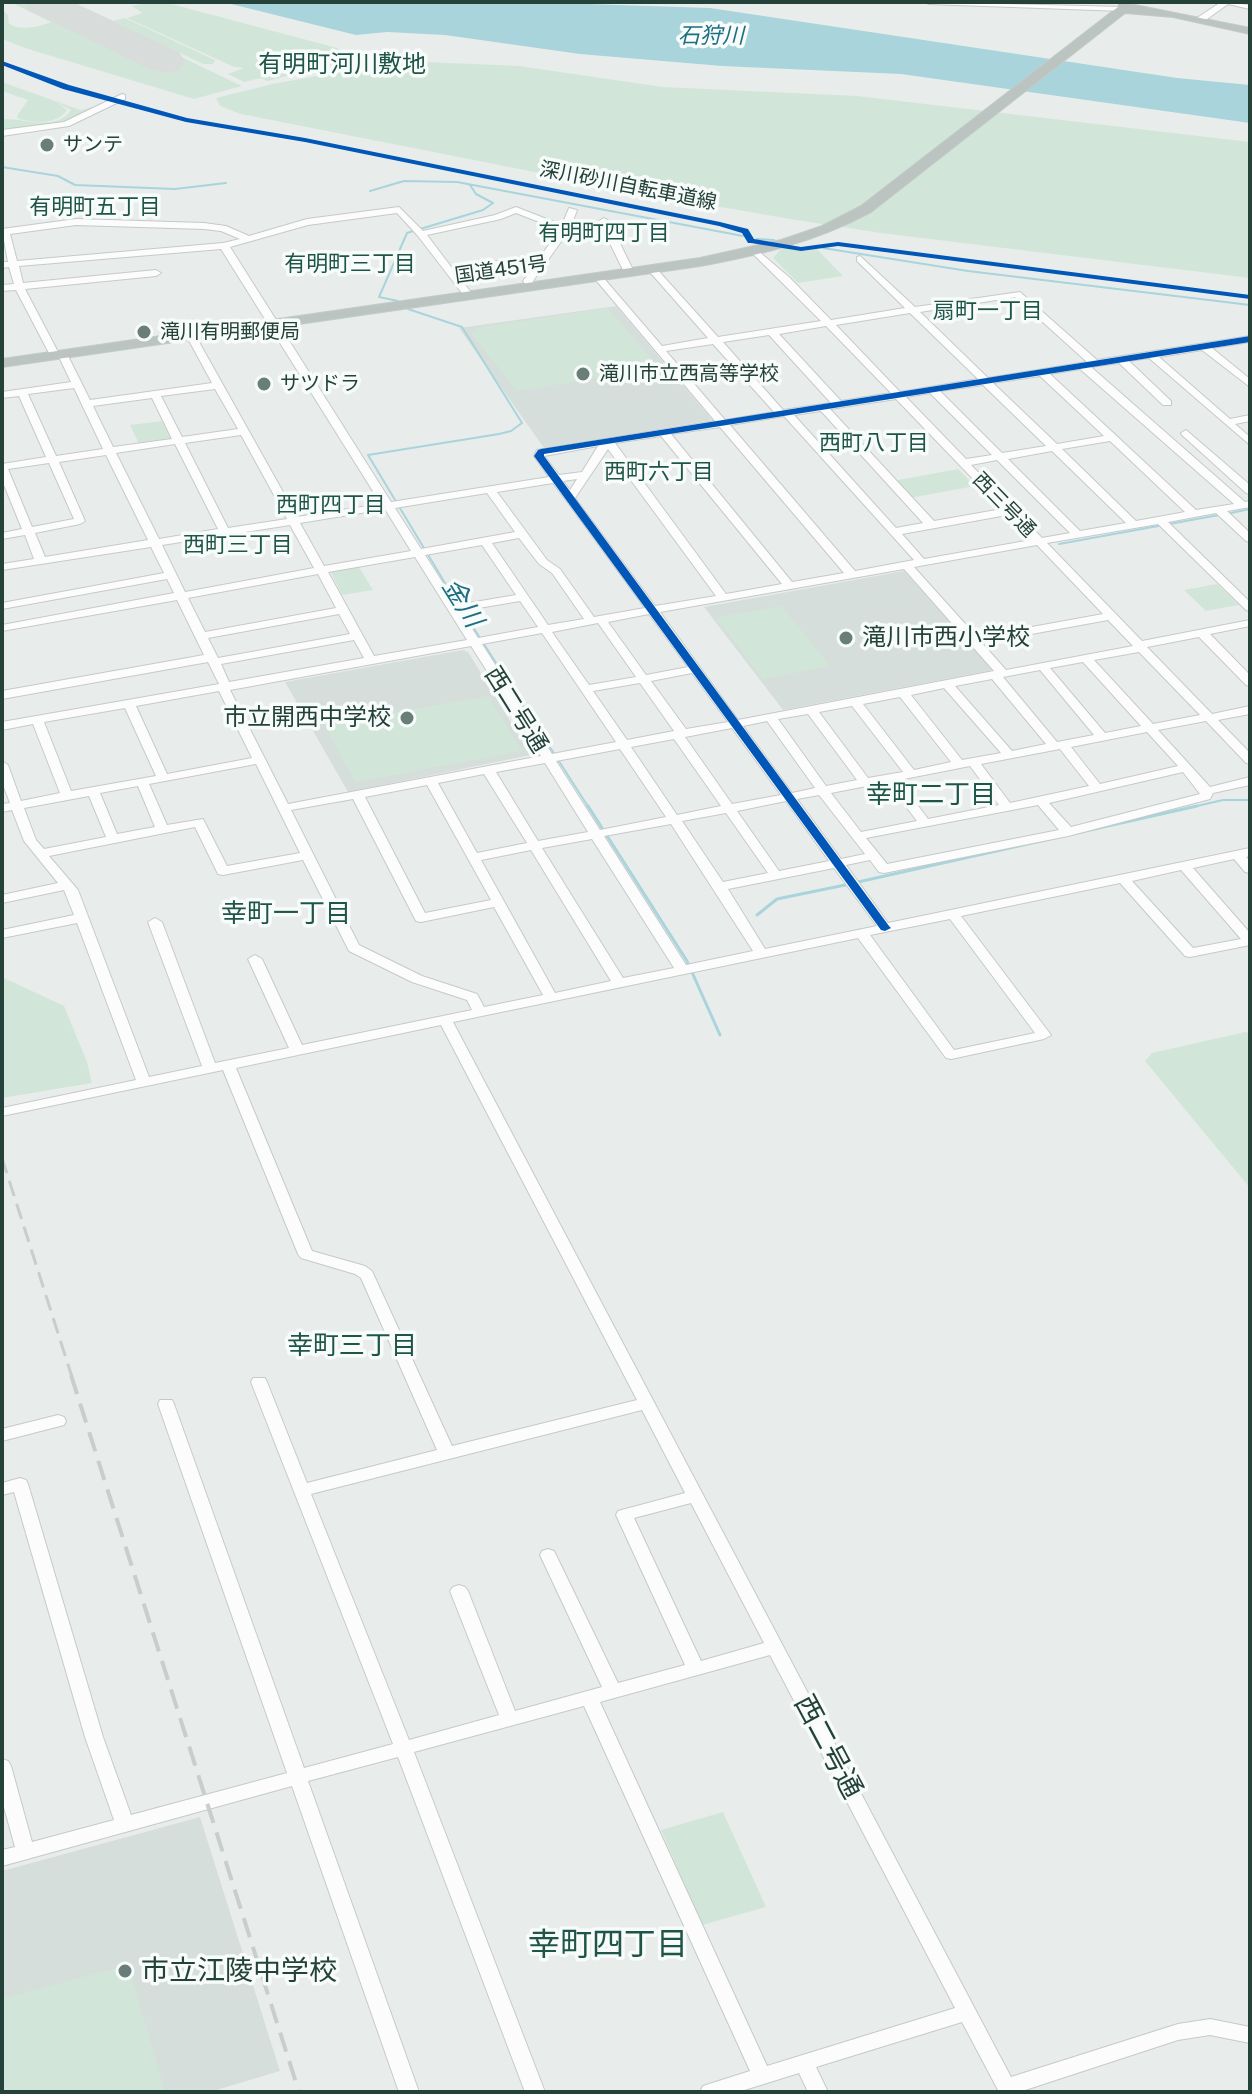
<!DOCTYPE html>
<meta charset="utf-8">
<style>
body{margin:0}
#map{position:relative;width:1252px;height:2094px;overflow:hidden;background:#e8edeb;font-family:"Public Sans",sans-serif}
canvas{display:block}
.frame{position:absolute;inset:0;border:4px solid #24423a;pointer-events:none}
</style>
<div id="map">
<canvas width="1252" height="2094"></canvas>
<div class="frame"></div>
</div>
<script>
const g = document.querySelector('canvas').getContext('2d');
g.lineJoin = 'round';
function paint(path, color) { g.fillStyle = color; g.fill(path, 'evenodd'); }
function stroke(path, color, width, dash) { g.strokeStyle = color; g.lineWidth = width; g.lineCap = dash ? 'butt' : 'round'; g.setLineDash(dash || []); g.stroke(path); }
function drawText(font, color, halo, rows, align = 'center') {
  g.font = font + ' "Public Sans","Noto Sans JP",sans-serif'; g.lineWidth = 7; g.setLineDash([]); g.textBaseline = 'middle'; g.strokeStyle = halo; g.fillStyle = color; for (const [text, x, y, turn = 0] of rows) {
    g.save(); g.translate(x, y); g.rotate((+turn || 0) * Math.PI / 180); g.textAlign = isNaN(turn) ? turn : align; if (halo) g.strokeText(text, 0, 0); g.fillText(text, 0, 0); g.restore();
  }
}
paint(new Path2D(`
 M616 306 712 420 544 448 459 328Z
 M904 571 993 670 783 710 704 607Z
 M463 650 468 652 531 755 348 792 285 682Z
 M200 1817 280 2071 210 2092H2V1871Z`), '#d6dedb');
paint(new Path2D(`
 M10 2H67L242 86 194 99 28 49 2 39V10L8 15 9 24C23 31 38 27 51 22Z
 M152 2H164L337 48 349 53 350 56 342 62 267 81 261 78 244 82 228 74 244 68 234 67 127 18 142 13 132 6Z
 M125 18 215 60 213 64H203L113 21Z
 M403 61 519 66 663 87 857 96 1250 142V278L881 233 790 219 646 194 241 114 220 106 216 98 272 84Z
 M2 82 80 110 102 105 71 121 2 132V119C24 118 56 132 71 110L58 103 67 110C57 125 35 123 19 119L17 116 28 100 2 91Z
 M782 248H816L843 276 798 283 773 258Z
 M607 308 660 368 517 391 471 333 478 328Z
 M162 421 171 439 139 444 130 425Z
 M958 469 975 486 910 498 893 481Z
 M359 567 373 590 342 595 331 572Z
 M1217 584 1239 605 1206 611 1184 590Z
 M781 606 830 666 763 679 716 618Z
 M488 696 522 751 355 782 325 725Z
 M2 977 64 1006 87 1062 92 1083 2 1098Z
 M1245 1032 1250 1033V1188L1145 1061 1152 1053Z
 M723 1812 766 1907 702 1925 661 1830Z
 M128 1965 165 2092H2V1999Z`), '#d1e6d8');
paint(new Path2D(`
 M223 2H527L710 8 1177 78 1250 85V123L901 74 722 66 580 54 445 35 387 32 356 35Z`), '#a9d4db');
stroke(new Path2D(`
 M2 167 58 176 75 185 175 189 226 183
 M370 191 404 181 457 182 743 236
 M757 239 774 240
 M823 248 968 271 1250 305
 M398 301 379 297 407 233 483 210 493 203 476 194 470 185
 M408 309 462 327 522 423 511 431 499 434 368 455 448 588 589 808
 M1226 514 1250 509
 M1059 544 1219 515
 M1188 808 1223 800H1250`), '#a9d4db', 2);
stroke(new Path2D(`
 M588 806 687 961 720 1035
 M858 882 1197 806
 M757 915 777 899 850 884`), '#a9d4db', 3);
paint(new Path2D(`
 M23 2H73L179 52 185 61 179 70 165 73 151 70 28 10Z`), '#d8dddc');
const minor = new Path2D(`
 M925 2 1123 7 1127 9 1123 11 929 4Z
 M1221 2 1250 5V9L1228 4 1203 22H1197V18Z
 M122 94 125 95V99L69 126 2 136V130L64 122Z
 M399 207 423 231 495 215 516 207 562 225 569 208 577 210 570 229 533 281 536 286 534 288H528L523 281 538 261 456 273 473 295 468 298 465 297 418 236 397 213 308 225 230 247 391 502 549 477 534 456 537 450 715 421 595 279 593 277 598 274 601 275 662 346 708 338 649 271 647 269 652 266 655 267 718 337 821 321 753 254V250L756 249 790 278 831 320 905 308 857 261V257L860 256 915 307 1020 292 1097 360 1250 336V342L1212 348 1250 379V387L1202 350 1159 357 1230 419 1250 415V421L1235 424 1250 437V445L1149 358 1129 361 1171 401V405H1163L1119 363 1091 367 1245 502 1250 501V507L1227 511 1250 533V542L1246 541 1216 513 1168 522 1250 602V611L1246 610 1158 524 1047 543 1142 641 1250 620V626L1210 634 1250 675V686L1246 685 1199 637 1147 647 1212 714 1250 706V714L1218 720 1250 753V764L1246 763 1206 721 1158 730 1210 787 1250 777V785L1213 793 1210 799 1068 836 884 873 879 872 870 860 846 865 888 923 1250 848V856L1246 857 1250 861V873L1245 872 1234 859 1193 868 1250 933V945L1190 957 1185 956 1120 883 961 916 1051 1035 1044 1039 951 1059 946 1058 858 938 453 1022 1011 2077 1178 2024 1210 2019 1250 2027V2043L1210 2035 1178 2040 1019 2092H999L962 2022 816 2067 828 2092H808L799 2073 738 2092H700L703 2086 750 2071 584 1706 414 1752 545 2092H525L398 1757 308 1781 419 2092H399L292 1786 2 1866V1850L15 1847 2 1800V1759L8 1761 11 1766 32 1842 114 1820 85 1737 14 1492 2 1495V1483L20 1478 26 1480 28 1484 103 1737 131 1815 287 1773 158 1404 160 1400H172L174 1404 304 1768 393 1744 251 1382 253 1378H265L267 1382 307 1483 437 1450 361 1278 355 1274 301 1258 298 1254 223 1070 2 1116V1108L136 1080 77 923 2 938V930L74 915 64 890 2 903V895L58 883 24 841 12 810 2 812V804L10 803 2 782V761L8 765 21 801 60 793 33 724 2 730V722L219 684 208 662 2 699V691L204 655 177 600 2 631V625L174 593 167 579 2 609V603L164 573 151 547 2 570V564L34 559 25 535 2 539V533L22 529 2 480V464L46 457 19 396 2 398V392L71 382 59 357 50 355 16 290 2 291V285L14 284 9 267 2 268V262H8L2 229 76 219 204 223 226 226 249 236 307 219ZM516 213 560 230 542 254 452 268 427 235 501 219ZM76 225 204 229 221 231 240 239 223 243 17 261 10 234ZM221 249 381 504 297 517 194 333 186 335 212 383 90 400 67 354 62 351 58 352 25 289 156 276 161 273 156 270 23 283 19 266ZM1015 297 1087 362 988 378 920 312ZM910 313 978 379 900 392 836 325ZM826 326 891 393 841 401 779 334ZM769 335 831 403 783 410 723 342ZM713 344 774 412 725 420 666 351ZM1080 369 1234 504 1196 510 1050 374ZM1040 376 1104 436 1057 444 993 383ZM983 385 1046 446 1002 453 940 391ZM74 388 103 449 56 456 28 394ZM215 389 238 429 182 437 161 396ZM930 393 992 455 966 459 906 397ZM152 398 172 439 113 447 93 406ZM896 399 1002 509 934 521 830 409ZM821 411 923 523 896 528 794 415ZM784 416 914 560 855 571 730 425ZM720 427 844 573 792 582 671 434ZM241 435 287 519 228 528 185 443ZM661 436 782 584 726 594 615 443ZM1110 441 1185 512 1136 521 1062 449ZM175 444 218 529 159 539 116 453ZM598 446 582 472 559 475 544 456ZM608 449 716 596 655 606 575 498ZM1052 451 1126 523 1080 531 1008 459ZM106 455 148 540 45 557 35 533 80 524 85 521 59 462ZM997 460 1070 533 1042 538 971 465ZM49 463 74 519 32 527 8 469ZM577 479 570 490 563 481ZM553 483 566 500 645 608 594 617 560 569 547 560 497 492ZM487 493 515 532 421 549 395 508ZM385 509 411 551 324 566 300 523ZM1007 515 1031 540 924 559 902 534ZM290 525 314 568 185 592 162 545ZM519 538 539 564 552 573 584 619 548 625 492 543ZM482 545 516 595 457 605 425 555ZM1037 545 1103 614 977 637 914 567ZM415 557 467 640 374 656 328 572ZM904 569 994 671 738 720 660 612ZM318 574 336 608 205 632 188 598ZM520 601 538 627 478 638 461 611ZM339 614 350 634 218 658 208 638ZM649 614 688 667 646 675 608 622ZM1108 620 1133 646 1006 670 982 643ZM598 623 636 677 589 685 552 632ZM542 633 616 742 552 754 482 644ZM354 640 364 658 229 682 221 664ZM471 646 541 756 288 804 230 690ZM1139 652 1200 715 1153 724 1094 660ZM1083 662 1141 726 1105 733 1050 668ZM1040 670 1094 735 1057 742 1003 677ZM692 673 728 722 686 729 651 681ZM992 679 1046 744 1012 751 955 686ZM640 683 674 731 627 740 593 691ZM944 688 1001 753 962 760 911 695ZM219 691 252 758 167 774 136 706ZM900 697 951 762 914 770 863 704ZM852 706 903 772 868 778 819 712ZM125 708 156 776 71 791 44 722ZM808 714 857 780 826 786 778 719ZM767 721 815 788 792 793 743 726ZM732 728 781 795 732 804 685 737ZM1147 732 1178 766 1100 784 1071 747ZM674 739 721 806 677 815 631 747ZM620 749 666 817 600 830 556 761ZM1060 749 1089 786 1010 803 981 764ZM545 763 588 832 538 841 496 772ZM256 764 300 853 227 866 203 819 167 825 149 784ZM970 766 999 805 928 819 899 780ZM1183 772 1200 794 1071 827 1049 803ZM484 774 527 843 477 853 438 783ZM887 782 917 821 861 832 831 793ZM427 785 491 900 425 913 365 797ZM138 786 155 827 117 834 100 793ZM819 795 865 854 841 859 797 799ZM89 796 106 837 44 849 36 840 24 808ZM353 799 416 921 421 922 494 907 543 995 484 1007 477 994 422 976 359 945 291 810ZM786 801 829 861 779 871 737 811ZM1038 805 1059 830 887 864 866 838ZM726 813 768 873 723 882 682 821ZM671 824 753 951 686 965 604 836ZM195 827 218 874 223 875 303 860 349 951 412 982 467 1000 472 1010 302 1045 262 959 255 955 248 959 289 1048 215 1063 162 922 155 918 148 922 202 1066 149 1077 78 890 49 856ZM592 839 674 968 623 978 542 848ZM531 850 611 981 555 993 481 860ZM834 868 877 926 765 949 728 889ZM1181 870 1241 939 1193 948 1132 881ZM950 919 1035 1033 954 1050 870 935ZM441 1025 637 1400 452 1446 372 1271 365 1266 312 1251 236 1068ZM642 1410 685 1493 618 1511 616 1515 685 1665 618 1683 556 1555 554 1551 548 1549 542 1551 540 1555 602 1687 515 1711 468 1591 465 1587 459 1585 453 1587 450 1591 499 1715 409 1740 311 1494ZM691 1503 764 1643 701 1661 634 1518ZM770 1655 955 2008 767 2066 600 1702Z
 M604 218 609 221 634 272 632 274 624 272 599 221Z
 M1186 430 1250 485V494L1246 493 1182 435 1181 433Z
 M58 1415 64 1417 66 1421 64 1425 2 1441V1429Z`);
const highway = new Path2D(`
 M1120 2 1250 28V34L1173 17 1125 13 871 212C817 241 760 255 700 266L2 367V359L700 258 781 240 822 226 861 206 1118 7Z`);
stroke(minor, '#c5cac8', 2);
stroke(highway, '#c3ccc9', 2);
paint(minor, '#fcfcfc');
paint(highway, '#bcc4c2');
stroke(new Path2D(`
 M2 1158 72 1377`), '#c9cdcc', 3, [16, 8]);
stroke(new Path2D(`
 M71 1375 299 2092`), '#c9cdcc', 4, [20, 10]);
paint(new Path2D(`
 M2 61 69 85 187 118 305 138 720 222 748 229 754 239 801 247 838 242 1250 295V299L838 246 801 251 751 243H748L742 233 719 226 305 142 186 122 63 89 2 65Z
 M1250 336V342L544 454V456L889 926 891 928 885 931 881 930 534 456 538 450 541 449Z`), '#0057b8');
for (const [x, y, r, color] of [
 [47,145,8,"#697e78"],
 [144,332,8,"#697e78"],
 [583,374,8,"#697e78"],
 [264,384,8,"#697e78"],
 [846,638,8,"#697e78"],
 [407,718,8,"#697e78"],
 [125,1971,8,"#697e78"]
]) { const dot = new Path2D(); dot.arc(x, y, r, 0, 2 * Math.PI); g.fillStyle = color; g.fill(dot); stroke(dot, '#f7fbf9', 3); }
drawText('20px', '#24423a', '#f7fbf9', [
 ["サンテ",63,145],
 ["滝川有明郵便局",160,332],
 ["滝川市立西高等学校",599,374],
 ["サツドラ",280,384]
], 'left');
drawText('20px', '#24423a', '#f7fbf9', [
 ["深川砂川自転車道線",628,186,11],
 ["国道451号",501,270,-8],
 ["西三号通",1004,505,46]
]);
drawText('italic 22px', '#1c6f80', '#f7fbf9', [
 ["石狩川",711,36]
]);
drawText('22px', '#1f5548', '#f7fbf9', [
 ["有明町五丁目",95,207],
 ["有明町四丁目",604,233],
 ["有明町三丁目",350,264],
 ["扇町一丁目",988,311],
 ["西町八丁目",874,443],
 ["西町六丁目",659,472],
 ["西町四丁目",331,505],
 ["西町三丁目",238,545]
]);
drawText('24px', '#1f5548', '#f7fbf9', [
 ["有明町河川敷地",342,65]
]);
drawText('24px', '#24423a', '#f7fbf9', [
 ["滝川市西小学校",862,638],
 ["市立開西中学校",391,718,"right"]
], 'left');
drawText('24px', '#24423a', '#f7fbf9', [
 ["西二号通",516,710,58]
]);
drawText('italic 26px', '#1c6f80', '#f7fbf9', [
 ["金川",462,603,58]
]);
drawText('26px', '#1f5548', '#f7fbf9', [
 ["幸町二丁目",931,795],
 ["幸町一丁目",286,914],
 ["幸町三丁目",352,1346]
]);
drawText('28px', '#24423a', '#f7fbf9', [
 ["西二号通",828,1747,62]
]);
drawText('28px', '#24423a', '#f7fbf9', [
 ["市立江陵中学校",141,1971]
], 'left');
drawText('32px', '#1f5548', '#f7fbf9', [
 ["幸町四丁目",608,1945]
]);
</script>
